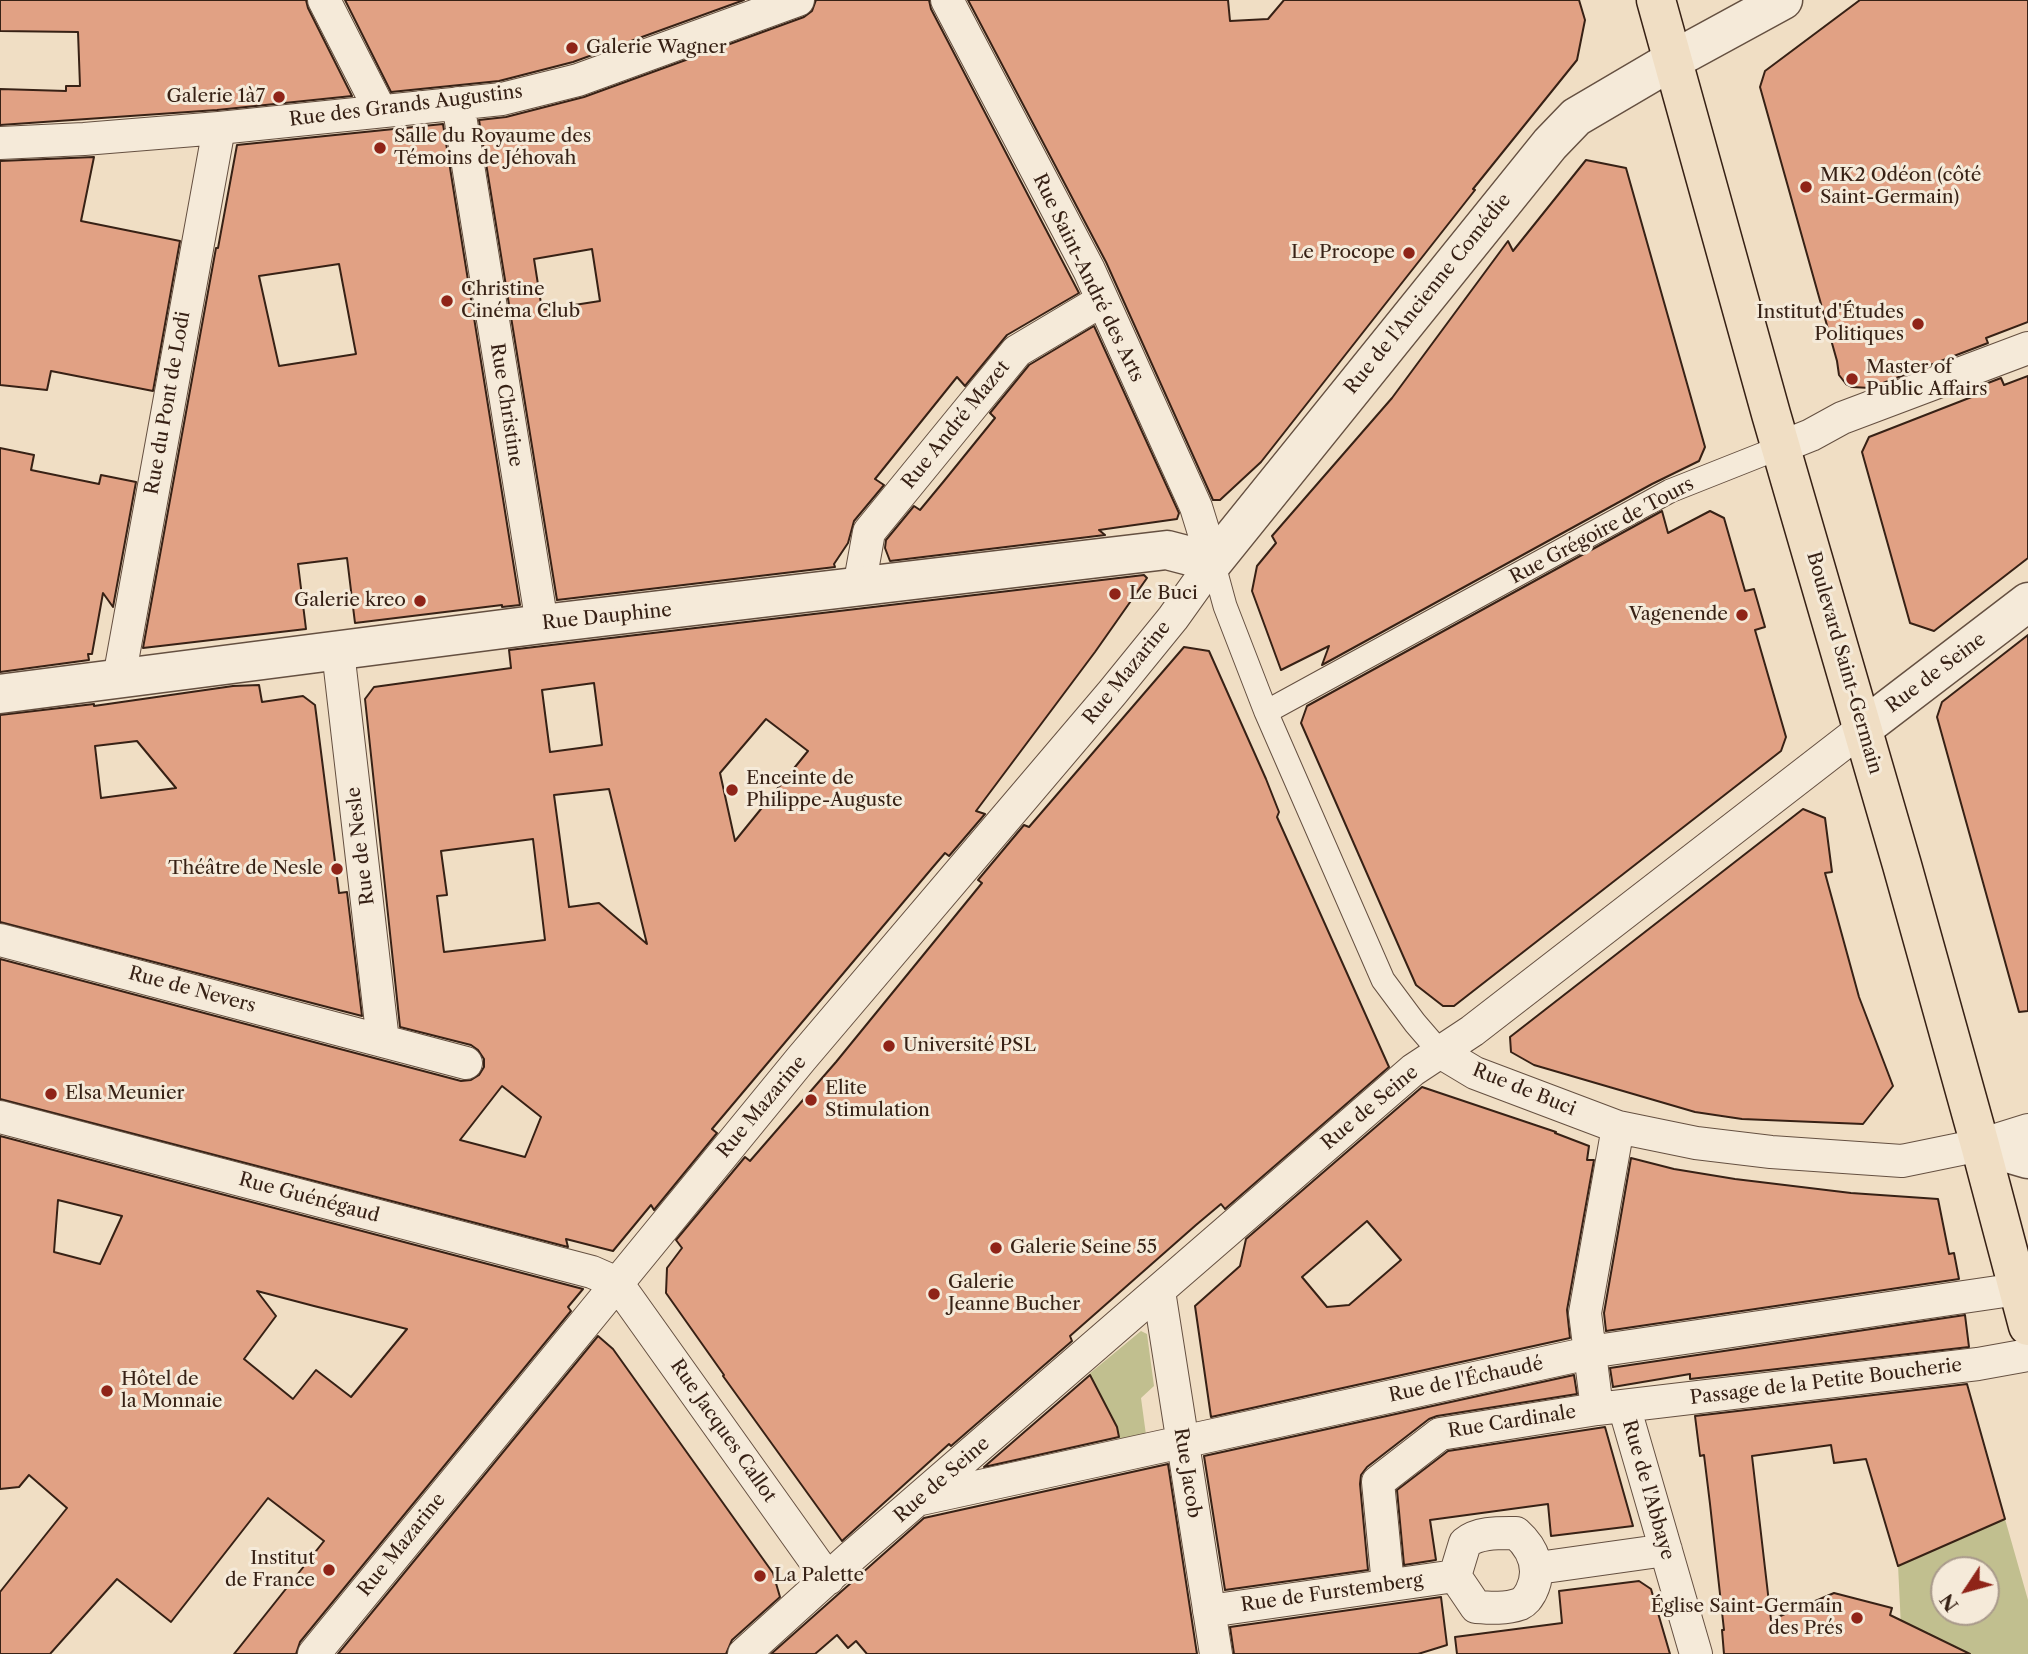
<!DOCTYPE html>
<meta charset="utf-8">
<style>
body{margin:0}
#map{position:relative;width:2028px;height:1654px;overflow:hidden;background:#f0dec4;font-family:"Libre Caslon Text",serif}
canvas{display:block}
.north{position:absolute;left:1930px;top:1556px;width:70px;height:70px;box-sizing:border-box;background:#f5ead9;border:2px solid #a99a8b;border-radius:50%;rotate:234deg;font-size:19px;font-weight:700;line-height:28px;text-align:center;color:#372115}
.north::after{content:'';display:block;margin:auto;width:24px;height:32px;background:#8f2418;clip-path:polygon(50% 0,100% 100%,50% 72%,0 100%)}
</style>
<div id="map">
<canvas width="2028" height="1654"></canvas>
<div class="north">N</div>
</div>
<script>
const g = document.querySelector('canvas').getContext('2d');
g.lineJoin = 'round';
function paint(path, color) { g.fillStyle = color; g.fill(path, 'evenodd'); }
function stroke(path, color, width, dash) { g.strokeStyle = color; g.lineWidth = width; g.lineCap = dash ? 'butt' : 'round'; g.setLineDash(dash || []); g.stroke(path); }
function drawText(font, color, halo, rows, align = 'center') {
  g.font = font + ' "Libre Caslon Text",serif'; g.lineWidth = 6; g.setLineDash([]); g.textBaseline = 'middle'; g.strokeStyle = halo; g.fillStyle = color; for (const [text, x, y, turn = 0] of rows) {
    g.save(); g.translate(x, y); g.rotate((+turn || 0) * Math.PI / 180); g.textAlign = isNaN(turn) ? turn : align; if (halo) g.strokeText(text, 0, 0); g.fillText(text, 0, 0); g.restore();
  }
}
paint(new Path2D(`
 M1141 1331 1147 1334 1154 1386 1141 1398 1146 1435 1121 1445 1117 1427 1089 1374Z
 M2005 1519 2028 1600V1654H1941L1928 1632 1924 1635 1901 1627 1898 1565ZM1944 1570H1986V1612H1944Z`), '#c1bf8f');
const building = new Path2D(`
 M0 0H306L308 8 352 96 217 110 0 125V89L66 91V86H80L78 32 0 31Z
 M345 0H744L573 62 499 81 391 92Z
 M816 0H929L931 9 1079 293 1007 335 965 386 957 377 875 479 884 485 854 521 848 543 834 564 835 567 557 600 479 120 506 117 584 97 804 17 812 11ZM592 249 600 301 542 310 534 259Z
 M968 0H1228L1230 21 1268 19 1284 0H1579L1585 20 1577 60 1473 189 1475 190 1261 462 1220 500H1213L1106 262Z
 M1860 0H2028V322L1986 338 1988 343 1870 388 1852 387 1846 384 1839 375 1837 361 1760 87 1765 71Z
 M443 124 520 605 502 607V605L355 623 347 558 298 564 306 629 143 648 216 248H218L237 145ZM339 264 356 354 279 366 259 276Z
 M94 157 81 221 180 241 153 391 51 371 47 390 0 385V161Z
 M1586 160 1626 168 1705 447 1699 461 1652 484 1322 665 1329 646 1281 670 1252 591 1257 566 1276 543 1272 536 1392 398 1508 241 1513 251Z
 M1094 326 1179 513 1177 519 1099 530 1105 535 890 561 885 548 886 540 914 506 920 510 944 481 995 418 990 413 1029 365Z
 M2028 376V558L1934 631 1910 623 1862 452 1869 437 1987 391H1967L2001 378 2004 385Z
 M0 448 34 455 31 470 99 484 101 475 136 482 113 607 103 593 92 654H88L89 660 0 672Z
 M1662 511 1668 533 1710 511 1724 518 1745 591 1754 589 1765 627 1755 630 1786 737 1781 751 1454 1006H1443L1416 985 1404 958 1301 723 1307 706Z
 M1144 575 1147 578 1095 652 976 811 985 814 949 856 945 853 933 867 712 1129 717 1133 654 1210 651 1205 613 1251 566 1239 568 1247 0 1099V959L461 1081 471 1080 479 1075 484 1067V1059L478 1050 471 1045 400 1027 365 699 374 687 511 668 509 650ZM594 683 602 745 550 752 542 690ZM766 719 808 751 735 841 720 773ZM609 789 647 944 599 903 569 907 554 795ZM533 839 545 940 444 952 437 896 447 895 441 851ZM502 1086 541 1117 525 1157 460 1140Z
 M2028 635V1011L2019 1012 1937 717 1942 702Z
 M1184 647 1209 651 1266 779 1279 812 1277 817 1389 1067 1225 1209 1221 1204 1196 1225 1070 1336 1072 1341 951 1446 949 1444 842 1541 723 1376 724 1375 666 1293 667 1268 682 1248 676 1240 745 1157 750 1161 836 1062 982 883 978 880 1024 825 1029 827Z
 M259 685 262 702 303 696 315 705 339 893 347 892 362 1016 0 922V715L94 704V706L233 686ZM137 741 176 788 101 798 95 746Z
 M1803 809 1825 818 1832 872 1825 873 1859 997 1893 1086 1863 1124 1742 1119 1695 1112 1534 1065 1511 1052 1510 1037Z
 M1422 1087 1556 1132 1555 1133 1589 1146 1587 1160H1594L1567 1310 1570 1338 1211 1417 1195 1306 1240 1266 1246 1239ZM1367 1221 1401 1260 1349 1305 1327 1307 1302 1277Z
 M0 1136 583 1289 568 1307 571 1311 300 1642 296 1654H234L324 1541 268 1498 171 1622 117 1579 50 1654H0V1592L67 1508 29 1475 19 1487 0 1489ZM58 1200 122 1216 100 1264 54 1252ZM257 1291 314 1306 407 1329 351 1397 316 1370 293 1399 244 1359 276 1316Z
 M1631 1158 1674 1169 1735 1179 1851 1193 1938 1199 1949 1254 1954 1253 1959 1279 1606 1331 1604 1313Z
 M1965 1315 1969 1347 1690 1379V1374L1613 1387 1610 1368Z
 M598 1336 613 1349 773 1573 780 1597 732 1640 726 1654H338Z
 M1090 1375 1117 1427 1119 1437 984 1467Z
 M1574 1375 1577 1394 1437 1416 1429 1419 1367 1467 1361 1475 1360 1484 1368 1570 1225 1590 1204 1456Z
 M1967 1384 2005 1519 1898 1566 1866 1459 1834 1463 1831 1445 1752 1456 1771 1620 1834 1593 1892 1608 1890 1615 1970 1654H1724L1722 1630H1724L1710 1504 1704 1455 1700 1456 1695 1416Z
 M1605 1427 1633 1526 1551 1536 1548 1504 1430 1520 1436 1560 1404 1565 1397 1490 1448 1451Z
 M1168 1464 1197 1654H867L856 1641 848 1648 837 1635 815 1654H771L924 1518Z
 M1639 1581 1651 1589 1670 1654H1457L1455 1637 1562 1623 1559 1591Z
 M1441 1597 1447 1645 1418 1654H1234L1230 1627Z`);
paint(building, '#e1a184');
stroke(building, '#372115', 2);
const pedestrian = new Path2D(`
 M1213 562 1225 606 1266 712 1383 980 1415 1023 1440 1052
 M1266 712 1670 491 1781 447`);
const minor = new Path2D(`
 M324 0 380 110
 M458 103 542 624
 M0 143 84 139 219 128 502 99 578 80 798 0
 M1781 447 1811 435 1842 418 2028 348
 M859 587 869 532 1017 351 1101 301
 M338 651 383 1041
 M119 678 219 128
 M0 940 466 1063
 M1440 1052 1475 1073 1618 1127 1696 1143 1771 1152 1902 1161 1980 1145 2028 1130
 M0 1117 592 1272 617 1283 828 1579
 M1618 1127 1585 1313 1597 1409 1978 1364 2028 1355
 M1159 1291 1216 1654
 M1624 1406 1696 1654
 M921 1499 1603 1350 2018 1289
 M1516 1533C1534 1549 1542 1570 1531 1592 1528 1597 1526 1601 1520 1604 1506 1609 1491 1608 1476 1607L1455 1576 1465 1543C1478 1532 1500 1533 1516 1533Z
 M1538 1568 1666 1550
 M1388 1585 1378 1482 1440 1434 1597 1409
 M1209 1611 1455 1576
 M314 1654 801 1059 1112 693 1173 618 1213 562 1196 507 1089 270 947 0
 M744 1654 850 1558 1413 1070 1472 1031 1862 729`);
const tertiary = new Path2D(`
 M0 694 542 624 1167 550 1213 562 1550 144 1576 117 1673 60 1783 0
 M1862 729 2028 602
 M1980 1145 2028 1159`);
const primary = new Path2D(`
 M1656 0 1771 414 1902 865 1980 1145 2028 1326`);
stroke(pedestrian, '#655041', 25);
stroke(minor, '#655041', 34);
stroke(tertiary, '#655041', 41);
stroke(primary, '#372115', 41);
stroke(pedestrian, '#f5ead9', 23);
stroke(minor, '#f5ead9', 32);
stroke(tertiary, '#f5ead9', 38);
stroke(primary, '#f0dec4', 38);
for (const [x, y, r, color] of [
 [572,48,7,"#8f2418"],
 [279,97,7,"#8f2418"],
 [380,148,7,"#8f2418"],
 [1806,187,7,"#8f2418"],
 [1409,253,7,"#8f2418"],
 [447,301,7,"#8f2418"],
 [1918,324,7,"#8f2418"],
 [1852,379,7,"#8f2418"],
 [1115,594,7,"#8f2418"],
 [420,601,7,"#8f2418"],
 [1742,615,7,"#8f2418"],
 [732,790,7,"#8f2418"],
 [337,869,7,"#8f2418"],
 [889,1046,7,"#8f2418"],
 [51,1094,7,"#8f2418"],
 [811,1100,7,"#8f2418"],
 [996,1248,7,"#8f2418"],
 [934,1294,7,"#8f2418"],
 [107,1391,7,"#8f2418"],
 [329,1570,7,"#8f2418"],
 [760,1576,7,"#8f2418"],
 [1857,1618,7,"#8f2418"]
]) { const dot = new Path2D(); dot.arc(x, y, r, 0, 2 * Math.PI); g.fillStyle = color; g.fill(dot); stroke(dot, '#f5ead9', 2.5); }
drawText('19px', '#372115', '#f5ead9', [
 ["Galerie Wagner",586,48],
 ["Galerie 1à7",265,97,"right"],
 ["Salle du Royaume des",394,137],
 ["Témoins de Jéhovah",394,159],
 ["MK2 Odéon (côté",1820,176],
 ["Saint-Germain)",1820,198],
 ["Le Procope",1395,253,"right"],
 ["Christine",461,290],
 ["Cinéma Club",461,312],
 ["Institut d'Études",1904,313,"right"],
 ["Politiques",1904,335,"right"],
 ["Master of",1866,368],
 ["Public Affairs",1866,390],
 ["Le Buci",1129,594],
 ["Galerie kreo",406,601,"right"],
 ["Vagenende",1728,615,"right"],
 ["Enceinte de",746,779],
 ["Philippe-Auguste",746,801],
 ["Théâtre de Nesle",323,869,"right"],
 ["Université PSL",903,1046],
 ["Elite",825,1089],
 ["Stimulation",825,1111],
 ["Elsa Meunier",65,1094],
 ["Galerie Seine 55",1010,1248],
 ["Galerie",948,1283],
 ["Jeanne Bucher",948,1305],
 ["Hôtel de",121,1380],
 ["la Monnaie",121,1402],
 ["Institut",315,1559,"right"],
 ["de France",315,1581,"right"],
 ["La Palette",774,1576],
 ["Église Saint-Germain",1843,1607,"right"],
 ["des Prés",1843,1629,"right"]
], 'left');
drawText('19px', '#372115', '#f5ead9', [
 ["Rue des Grands Augustins",406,106,-7],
 ["Rue Saint-André des Arts",1088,278,64],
 ["Rue de l'Ancienne Comédie",1428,294,-51],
 ["Rue du Pont de Lodi",168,403,-80],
 ["Rue Christine",506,405,81],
 ["Rue André Mazet",956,425,-51],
 ["Rue Grégoire de Tours",1602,531,-28],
 ["Rue Dauphine",607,617,-6],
 ["Boulevard Saint-Germain",1844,663,74],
 ["Rue Mazarine",1127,673,-51],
 ["Rue de Seine",1936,673,-37],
 ["Rue de Nesle",361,846,-97],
 ["Rue de Nevers",192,990,15],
 ["Rue de Buci",1524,1090,22],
 ["Rue Mazarine",762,1107,-50],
 ["Rue de Seine",1370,1108,-40],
 ["Rue Guénégaud",309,1198,15],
 ["Rue de l'Échaudé",1466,1380,-12],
 ["Passage de la Petite Boucherie",1826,1382,-7],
 ["Rue Cardinale",1512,1422,-9],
 ["Rue Jacques Callot",723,1431,55],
 ["Rue Jacob",1187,1473,81],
 ["Rue de Seine",942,1480,-41],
 ["Rue de l'Abbaye",1648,1490,74],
 ["Rue Mazarine",402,1545,-51],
 ["Rue de Furstemberg",1332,1593,-8]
]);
</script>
